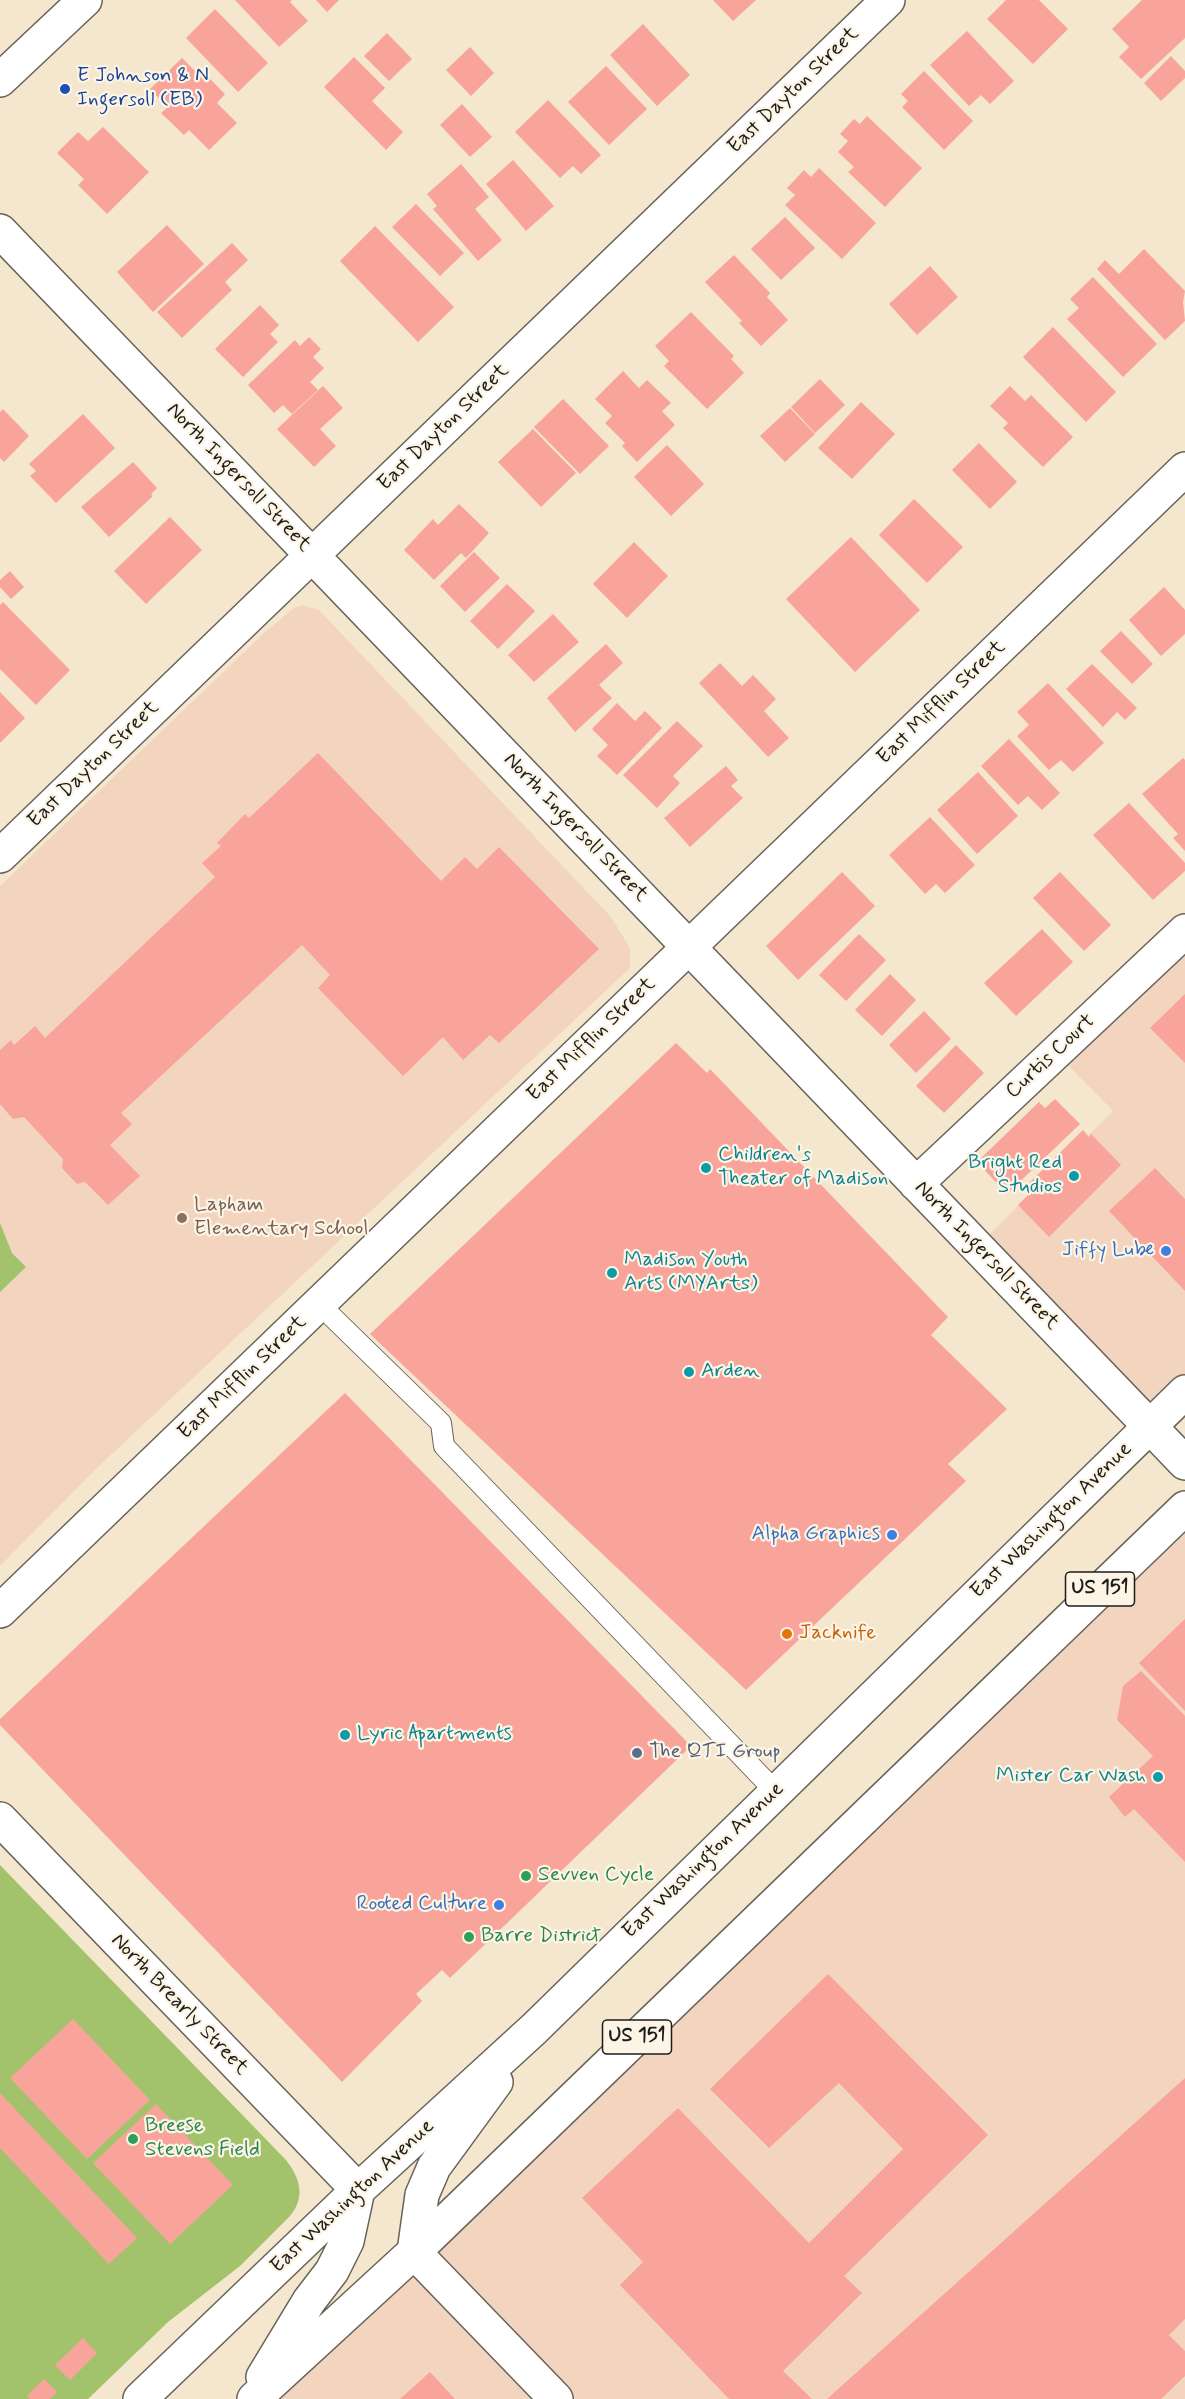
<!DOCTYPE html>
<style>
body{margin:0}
canvas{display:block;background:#f4e7cd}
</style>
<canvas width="1185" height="2399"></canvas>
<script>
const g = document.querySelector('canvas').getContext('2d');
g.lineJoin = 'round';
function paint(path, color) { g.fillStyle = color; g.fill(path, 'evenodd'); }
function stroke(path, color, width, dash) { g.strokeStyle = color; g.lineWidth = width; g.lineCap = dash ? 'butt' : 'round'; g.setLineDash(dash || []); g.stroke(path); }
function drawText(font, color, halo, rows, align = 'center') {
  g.font = font + ' Mynerve,sans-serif'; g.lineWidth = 4.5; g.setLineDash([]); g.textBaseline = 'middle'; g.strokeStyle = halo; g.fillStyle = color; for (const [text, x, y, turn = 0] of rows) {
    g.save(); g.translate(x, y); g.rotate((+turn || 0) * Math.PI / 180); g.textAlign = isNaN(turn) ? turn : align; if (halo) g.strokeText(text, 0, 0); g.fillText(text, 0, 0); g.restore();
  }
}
paint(new Path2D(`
 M302 605 319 610 611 917 630 948V968L98 1467 0 1566V886L265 632 294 608Z
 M1185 931V1392L1149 1426 977 1247 1113 1111 1056 1053Z
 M1185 1508V2399H254Z`), '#f3d4be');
paint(new Path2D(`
 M0 1223 12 1253 26 1267 0 1292Z
 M0 1865 286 2160C300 2178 306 2197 290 2216L240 2266 168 2322 88 2399H0Z`), '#a2c36c');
paint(new Path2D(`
 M235 0H292L290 2 308 21 279 47Z
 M316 0H339L327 12Z
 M713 0H756L733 21Z
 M1006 0H1039L1068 29 1033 64 987 19Z
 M1142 0H1185V38L1141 79 1119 57 1129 47 1112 29Z
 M215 9 268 63 238 92 186 38Z
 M643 24 690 75 657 106 610 55Z
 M967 31 1014 81 990 104 981 95 969 106 930 65Z
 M387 33 412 59 389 81 364 56Z
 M470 47 494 73 471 96 446 70Z
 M1171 56 1185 71V78L1161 101 1144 83Z
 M354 57 385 88 372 101 403 132 386 150 324 87Z
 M182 58 203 79 207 76 225 94 217 103 237 123 209 150 189 130 184 135 161 113 168 107 150 89Z
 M606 66 647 109 609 145 568 102Z
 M924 71 973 121 944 150 902 107 908 101 901 94Z
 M548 100 601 155 581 174 573 166 560 178 515 132Z
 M462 104 492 137 470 157 440 125Z
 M867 116 922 168 885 207 848 172 854 167 838 152 848 141 840 134 854 119 860 124Z
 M103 127 149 172 107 214 78 185 84 179 57 153 78 132 88 141Z
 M513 160 554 206 526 231 486 184Z
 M461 164 489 197 475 209 502 240 478 261 433 209 437 206 427 194Z
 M819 168 876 223 842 259 785 205 795 195 787 188 804 170 811 177Z
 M416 204 464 253 440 276 392 227Z
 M785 217 815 248 781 280 751 249Z
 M167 225 204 264 153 312 117 272Z
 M375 226 454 307 418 342 340 261Z
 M232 243 248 260 225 282 232 290 182 338 157 312Z
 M1144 249 1185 291 1183 302 1185 321 1165 340 1097 269 1105 260 1119 274Z
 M734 255 770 293 767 297 788 320 761 346 739 323 742 321 705 282Z
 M930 266 958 297 917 335 889 304Z
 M1093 277 1157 344 1123 377 1067 319 1079 308 1070 299Z
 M260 305 279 325 270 334 278 342 243 377 215 349Z
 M691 312 734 356 731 359 744 373 707 409 664 366 669 361 655 346Z
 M1053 327 1116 392 1086 422 1023 357Z
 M309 337 321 349 313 357 324 368 310 382 318 390 292 414 283 405 274 413 248 385 295 340 300 346Z
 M623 371 639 388 647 380 671 403 662 411 675 425 637 462 622 446 625 443 605 423 612 416 595 399Z
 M820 379 845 405 815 433 791 407Z
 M323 386 343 408 320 429 336 446 314 467 277 429Z
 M1010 386 1025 401 1031 395 1073 437 1043 467 1003 428 1008 423 990 406Z
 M563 399 609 446 580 474 534 427Z
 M861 402 895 434 852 479 818 448Z
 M790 408 815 434 785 462 760 436Z
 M3 409 29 436 4 462 0 458V412Z
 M83 414 115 448 56 503 30 476 36 471 29 464Z
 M533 429 576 473 541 507 498 462Z
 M979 443 1017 482 990 509 952 470Z
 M667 445 704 484 671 516 634 477Z
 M133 462 157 488 151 494 153 496 109 537 81 507Z
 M914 499 963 547 927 583 879 535Z
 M459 504 489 533 466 558 461 553 434 580 404 550 433 519 438 525Z
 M170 517 202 550 146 604 114 571Z
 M851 537 920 610 855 672 786 599Z
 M634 542 668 576 627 618 593 584Z
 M474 552 500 578 465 612 440 586Z
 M10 571 24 587 11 599 0 587V580Z
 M507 584 535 611 498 649 470 621Z
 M1164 587 1185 610V634L1161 656 1129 620Z
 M3 602 70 670 36 705 0 669V605Z
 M553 614 579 642 534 682 508 655Z
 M1121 631 1153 664 1132 684 1100 651Z
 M606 644 623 663 599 685 612 698 575 732 547 698Z
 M720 663 742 686 753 675 776 699 764 711 789 738 768 757 699 683Z
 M1092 664 1137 708 1125 720 1117 712 1103 727 1066 689Z
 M1048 683 1104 743 1073 772 1061 760 1049 770 1017 736 1029 725 1017 712Z
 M0 692 25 718 0 743Z
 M617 703 635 721 645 711 662 728 617 775 597 756 608 745 592 729Z
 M677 721 703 746 673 776 680 783 657 808 623 775Z
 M1009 739 1060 793 1042 810 1028 796 1018 805 981 766Z
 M318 753 441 881 465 857 477 869 499 847 599 949 499 1043 490 1035 463 1060 443 1037 403 1076 318 988 330 975 302 945 121 1113 132 1124 110 1145 140 1176 108 1205 85 1182 77 1184 62 1168 63 1159 24 1117 13 1119 0 1104V1050L11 1040 14 1045 35 1026 45 1038 215 877 202 863 221 846 217 843 245 814 249 818Z
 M1183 758 1185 760V851L1173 838 1178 834 1142 794Z
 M726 766 738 780 731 786 743 798 690 847 664 818Z
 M978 772 1018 816 977 854 937 810Z
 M1129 803 1185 863V871L1153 900 1093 835Z
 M930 817 975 865 945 893 936 884 925 894 889 855Z
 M842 872 875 906 798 980 766 946Z
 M1060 872 1111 925 1084 951 1033 898Z
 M1042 929 1073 962 1016 1016 984 983Z
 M859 934 886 960 846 1001 819 975Z
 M890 974 916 1000 882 1036 855 1010Z
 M1185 994V1063L1150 1028Z
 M924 1011 951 1039 916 1073 889 1045Z
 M676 1043 707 1073 710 1069 948 1317 931 1335 1007 1409 948 1464 966 1481 746 1690 370 1334Z
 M956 1045 984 1073 944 1113 916 1086Z
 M1055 1099 1080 1124 1007 1194 977 1162 1039 1102 1045 1108Z
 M1083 1130 1089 1137 1091 1134 1121 1165 1049 1237 1018 1205 1032 1191 1026 1186Z
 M1155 1168 1185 1199V1291L1109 1211Z
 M345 1393 691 1746 450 1978 442 1970 416 1994 422 2001 342 2082 0 1725V1719Z
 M1185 1619V1711L1139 1663Z
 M1141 1671 1185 1716V1862L1134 1809 1125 1817 1109 1797 1153 1756 1117 1720 1123 1686Z
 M828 1974 988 2135 844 2276 862 2293 783 2371 812 2399H729L620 2285 643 2262 582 2198 678 2108 809 2243 903 2149 839 2083 769 2148 710 2089Z
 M73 2019 150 2100 87 2159 10 2078Z
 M1185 2078V2319L1169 2335 1185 2351V2376L1161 2399H827Z
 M0 2093 137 2238 109 2264 0 2148Z
 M156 2104 233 2185 170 2244 93 2163Z
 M83 2338 97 2353 70 2380 55 2365Z
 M430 2372 455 2399H400Z
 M44 2379 57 2392 50 2399H30L27 2396Z`), '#f9a49b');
const service = new Path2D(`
 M319 1304 441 1423 444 1446 775 1791`);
const minor = new Path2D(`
 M0 231 1185 1463
 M0 856 888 0
 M916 1184 1185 931
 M0 1611 1185 469
 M0 1819 358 2190
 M414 2252 556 2399`);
const secondary = new Path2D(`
 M0 80 85 0`);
const primary = new Path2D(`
 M414 2252 422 2195 434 2167 496 2082
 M263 2377 309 2301 332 2271 347 2241 358 2190
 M140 2399 358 2190 534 2029 1185 1392
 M254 2399 414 2252 1185 1508`);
stroke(service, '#68635a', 22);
stroke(minor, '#68635a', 36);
stroke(secondary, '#68635a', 36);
stroke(primary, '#68635a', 36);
stroke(service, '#fff', 20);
stroke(minor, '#fff', 33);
stroke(secondary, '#fff', 33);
stroke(primary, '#fff', 33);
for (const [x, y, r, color] of [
 [65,89,6,"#1a4fb4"],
 [706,1168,6,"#0f9aa8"],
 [1074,1176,6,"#0f9aa8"],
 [182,1218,6,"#8d6e63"],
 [1166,1251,6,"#3f7fe0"],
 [612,1273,6,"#0f9aa8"],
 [689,1372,6,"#0f9aa8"],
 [892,1535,6,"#3f7fe0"],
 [787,1634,6,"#e8710a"],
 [345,1735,6,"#0f9aa8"],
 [637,1753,6,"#5c6f8a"],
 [1158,1777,6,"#0f9aa8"],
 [526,1876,6,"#2e9e5b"],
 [499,1905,6,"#3f7fe0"],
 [469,1937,6,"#2e9e5b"],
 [133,2139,6,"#2e9e5b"]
]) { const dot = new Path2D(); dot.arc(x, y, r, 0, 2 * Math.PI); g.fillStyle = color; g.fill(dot); stroke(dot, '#fcf5e5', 2); }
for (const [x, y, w] of [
 [1100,1589,69],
 [637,2037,69]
]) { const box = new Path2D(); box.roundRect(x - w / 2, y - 17, w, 34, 4.5); g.fillStyle = '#fcf5e5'; g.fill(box); stroke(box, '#1c1c1c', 1.5); }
drawText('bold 20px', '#1c1c1c', null, [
 ["US 151",1100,1589],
 ["US 151",637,2037]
]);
drawText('21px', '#164399', '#fcf5e5', [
 ["E Johnson & N",77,77],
 ["Ingersoll (EB)",77,101]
], 'left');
drawText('21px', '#1c1c1c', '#fcf5e5', [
 ["East Dayton Street",794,91,-44],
 ["East Dayton Street",444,428,-44],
 ["North Ingersoll Street",238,478,46],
 ["East Mifflin Street",942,703,-44],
 ["East Dayton Street",94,765,-44],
 ["North Ingersoll Street",575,828,46],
 ["East Mifflin Street",592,1040,-44],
 ["Curtis Court",1051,1057,-43],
 ["North Ingersoll Street",986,1256,46],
 ["East Mifflin Street",243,1378,-44],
 ["East Washington Avenue",1052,1521,-44],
 ["East Washington Avenue",704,1861,-44],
 ["North Brearly Street",179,2005,46],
 ["East Washington Avenue",353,2197,-43]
]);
drawText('21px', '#0d838f', '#fcf5e5', [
 ["Children's",718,1156],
 ["Theater of Madison",718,1180],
 ["Bright Red",1062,1164,"right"],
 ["Studios",1062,1188,"right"],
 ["Madison Youth",624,1261],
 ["Arts (MYArts)",624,1285],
 ["Arden",701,1372],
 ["Lyric Apartments",357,1735],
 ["Mister Car Wash",1146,1777,"right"]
], 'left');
drawText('21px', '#785e54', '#fcf5e5', [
 ["Lapham",194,1206],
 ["Elementary School",194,1230]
], 'left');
drawText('21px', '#366cbe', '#fcf5e5', [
 ["Jiffy Lube",1154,1251],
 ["Alpha Graphics",880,1535],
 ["Rooted Culture",487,1905]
], 'right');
drawText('21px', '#c56008', '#fcf5e5', [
 ["Jacknife",799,1634]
], 'left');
drawText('21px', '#4e5e75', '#fcf5e5', [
 ["The QTI Group",649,1753]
], 'left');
drawText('21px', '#27864d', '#fcf5e5', [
 ["Sevven Cycle",538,1876],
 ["Barre District",481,1937],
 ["Breese",145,2127],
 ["Stevens Field",145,2151]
], 'left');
</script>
